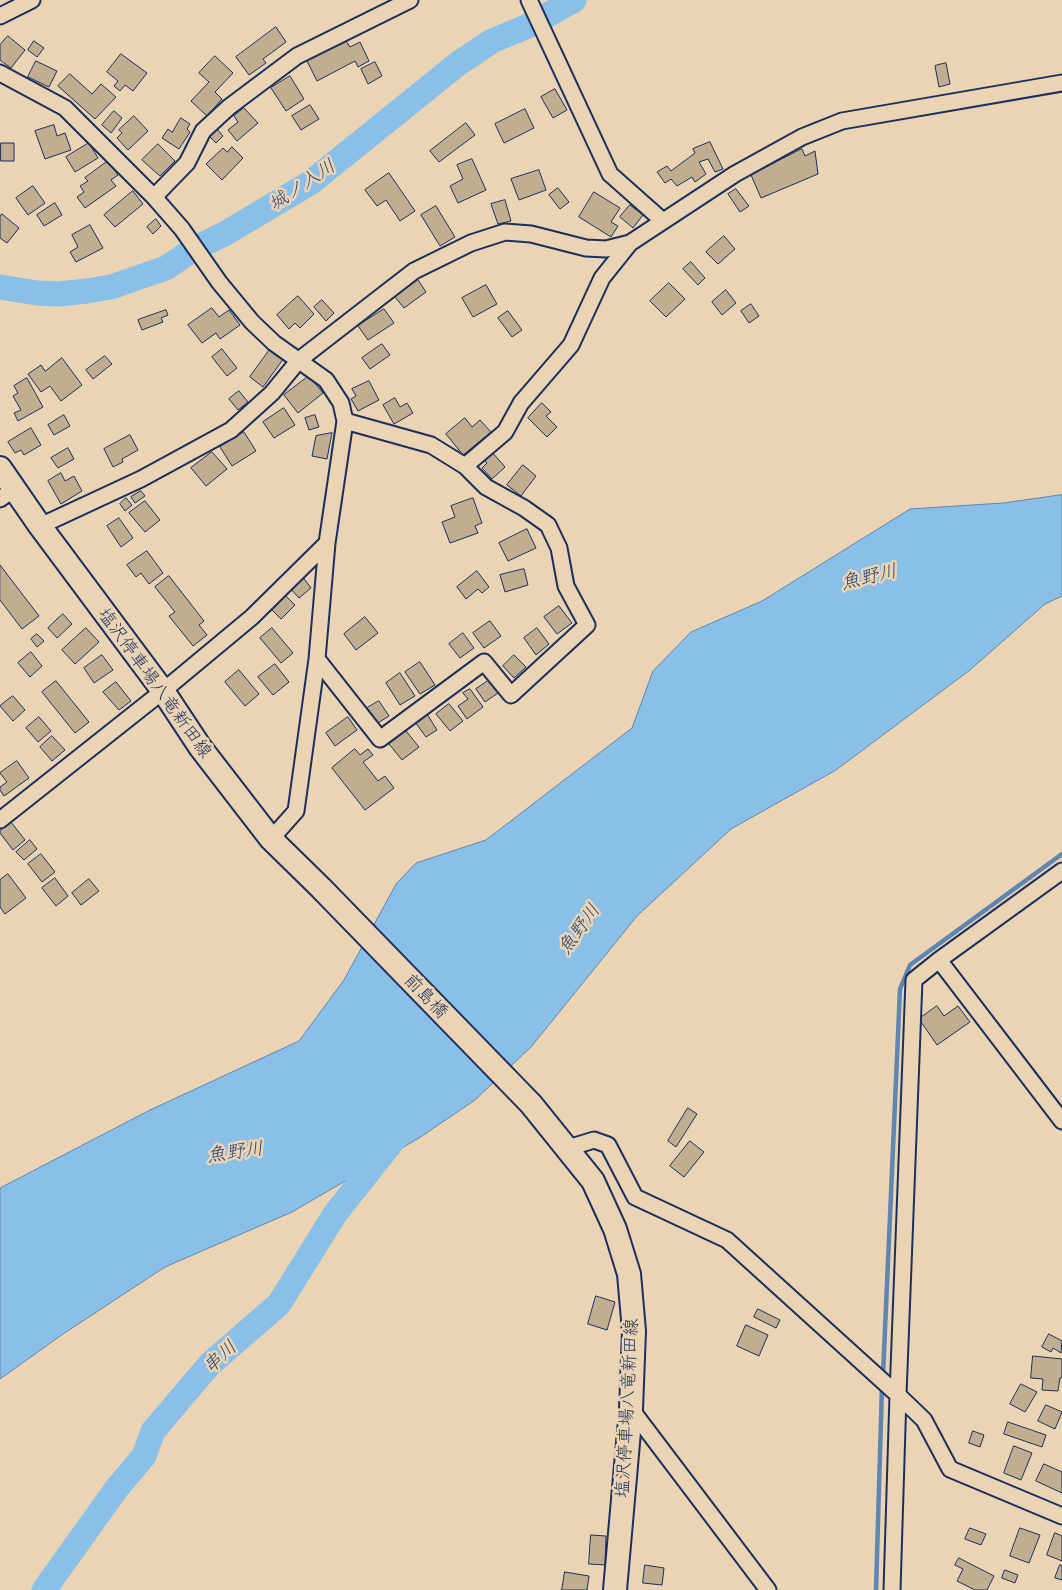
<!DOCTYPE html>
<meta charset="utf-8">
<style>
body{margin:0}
canvas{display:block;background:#ebd4b4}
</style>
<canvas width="1062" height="1590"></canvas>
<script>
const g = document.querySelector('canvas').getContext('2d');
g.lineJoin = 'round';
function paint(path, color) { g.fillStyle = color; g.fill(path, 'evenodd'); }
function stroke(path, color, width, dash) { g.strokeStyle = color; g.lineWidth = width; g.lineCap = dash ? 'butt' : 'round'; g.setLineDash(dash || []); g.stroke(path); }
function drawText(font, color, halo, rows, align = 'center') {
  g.font = font + ' Mali,"Klee One",sans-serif'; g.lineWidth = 5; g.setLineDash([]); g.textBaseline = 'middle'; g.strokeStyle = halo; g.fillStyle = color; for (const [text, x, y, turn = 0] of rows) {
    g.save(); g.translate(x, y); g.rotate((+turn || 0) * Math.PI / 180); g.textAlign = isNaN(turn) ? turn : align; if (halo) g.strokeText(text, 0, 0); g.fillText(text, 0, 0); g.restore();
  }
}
const water = new Path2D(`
 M1062 495V596L1045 604 970 670 836 770 731 829 637 916 531 1047 475 1100 419 1138 292 1212 165 1267 63 1334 0 1379V1188L150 1110 299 1041 344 980 396 884 416 863 486 840 632 728 653 671 691 632 762 601 910 509 1003 503Z`);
paint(water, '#8ac0e8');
stroke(water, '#5e86b1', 1);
stroke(new Path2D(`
 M883 1375 900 989 910 965 1062 854
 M876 1590 882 1386`), '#5e86b1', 4.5);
stroke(new Path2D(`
 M0 287 37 293 59 294 87 291 111 287 166 268 194 249 226 233 310 183 459 63 492 41 528 26 574 0
 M44 1590 117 1488 144 1456 153 1431 210 1364 279 1304 335 1214 396 1137`), '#8ac0e8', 25);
const building = new Path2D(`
 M276 27 286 42 263 59 266 63 249 75 236 57Z
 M8 36 25 50 11 68 0 60V45Z
 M34 41 44 48 37 57 28 50Z
 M346 41 350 47 360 42 369 61 358 67 355 61 317 81 307 61Z
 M121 54 147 73 133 91 125 85 120 91 114 86 118 81 107 72Z
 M215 56 233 73 215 92 222 99 207 116 191 101 209 82 199 73Z
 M36 61 57 71 49 87 28 77Z
 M375 62 382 76 368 84 361 69Z
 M946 63 950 84 939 87 935 66Z
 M70 74 92 94 101 84 116 97 95 119 58 86Z
 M290 76 304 99 286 111 271 88Z
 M555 89 567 110 553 118 541 97Z
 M310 105 319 119 301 130 292 116Z
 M244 108 258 123 237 141 228 130 238 122 234 116Z
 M525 109 534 128 504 143 495 124Z
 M114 111 122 118 111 133 102 125Z
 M134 116 148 131 128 150 117 138 122 133 119 130Z
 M181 118 190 124 187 129 190 132 179 149 162 138 168 129 172 132Z
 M466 123 475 135 439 162 430 151Z
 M54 125 57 136 65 133 71 150 45 159 35 131Z
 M217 129 223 136 216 143 209 136Z
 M710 142 723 169 715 172 708 159 699 162 706 174 695 182 692 177 677 186 671 179 665 183 657 172 667 166 671 171 695 153 693 149Z
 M1 143H14V161H1Z
 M89 143 98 158 75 172 66 157Z
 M158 144 175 161 160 176 142 160Z
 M232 147 243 158 222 180 206 164 223 148 227 152Z
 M802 149 805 156 815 151 818 174 761 198 751 175Z
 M472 159 486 190 458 203 450 186 463 179 457 165Z
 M108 161 118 175 111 180 116 186 85 208 77 197 84 192 80 186 88 181 85 178Z
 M539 170 546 190 519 200 511 179Z
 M389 173 415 211 400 221 386 200 377 206 365 190Z
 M33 186 45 203 28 215 16 198Z
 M558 188 569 202 560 209 549 195Z
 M736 189 749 206 740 212 728 194Z
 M133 191 143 204 115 227 104 215Z
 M594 192 620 208 611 222 618 226 611 237 579 217Z
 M505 200 511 221 498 224 491 204Z
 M55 203 62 215 44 226 37 215Z
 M630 205 643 215 633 228 620 217Z
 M436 206 455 237 440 246 421 215Z
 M2 214 19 228 7 243 0 238V217Z
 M156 219 161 226 153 234 147 227Z
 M90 225 103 248 76 262 70 252 78 247 72 235Z
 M724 236 735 249 718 264 706 252Z
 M691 262 705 278 698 285 683 269Z
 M418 280 426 292 404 308 395 297Z
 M669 283 685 299 666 317 650 301Z
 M486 285 497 304 473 317 462 298Z
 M726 290 736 303 722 315 712 302Z
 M298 296 314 314 300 328 295 323 289 329 277 315Z
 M322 300 334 313 326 321 314 307Z
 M751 304 759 316 749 323 741 311Z
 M212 308 219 317 229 310 240 325 220 339 216 333 202 343 188 325Z
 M384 309 394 323 368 340 358 326Z
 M166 310 168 315 161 318 163 322 142 330 138 320Z
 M508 311 522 330 512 337 498 318Z
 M382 344 390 355 370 369 362 358Z
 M271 348 284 358 263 387 250 377Z
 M222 349 237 368 227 376 212 357Z
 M105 356 112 364 93 379 86 370Z
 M62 358 82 385 61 401 50 386 41 392 28 374 41 365 45 371Z
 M309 376 323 393 298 413 284 395Z
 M27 378 43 407 18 421 14 413 21 410 13 396 18 393 14 386Z
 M369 381 379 400 358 411 351 399 356 396 352 389Z
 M239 391 248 402 238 410 229 399Z
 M395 398 400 407 407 403 413 413 394 424 383 405Z
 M542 403 551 412 546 416 557 427 547 437 528 418Z
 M284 408 295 425 274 438 263 422Z
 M64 415 70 426 54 435 48 425Z
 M315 415 319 427 309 430 305 418Z
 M465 418 472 427 480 420 491 432 463 455 446 434Z
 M31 428 41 445 24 455 21 450 15 453 8 442Z
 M244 432 256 451 232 466 220 447Z
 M332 433 327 459 312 456 316 436Z
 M130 435 138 450 122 459 123 462 113 467 104 449Z
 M68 448 74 459 58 468 51 458Z
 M491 451 505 467 492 479 482 468 487 463 483 459Z
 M212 452 227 469 206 486 191 468Z
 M523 465 536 476 521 496 507 485Z
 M61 473 65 481 74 476 82 491 61 504 48 481Z
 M141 491 145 496 135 503 131 497Z
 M126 498 132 505 125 511 120 504Z
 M473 498 482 523 475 526 478 533 450 543 442 522 455 517 451 506Z
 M145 501 160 520 145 532 129 513Z
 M119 518 133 538 121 547 107 526Z
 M527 529 536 548 508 561 499 543Z
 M147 551 163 573 149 584 141 573 136 577 127 565Z
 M0 565 39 616 22 629 0 600Z
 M524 569 528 585 505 592 500 575Z
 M477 571 489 587 482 593 478 589 466 599 457 587Z
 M169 576 204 621 199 625 207 635 193 646 169 616 175 612 155 587Z
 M302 576 311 588 299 598 289 587Z
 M284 594 295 605 281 619 270 608Z
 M559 606 572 623 557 634 544 617Z
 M63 614 72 624 57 638 48 628Z
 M365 617 378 633 356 650 344 634Z
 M490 621 501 636 484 648 473 633Z
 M86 628 99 642 75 664 62 650Z
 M272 628 293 653 281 663 260 638Z
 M537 628 549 644 536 655 524 638Z
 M463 633 474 648 460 658 449 644Z
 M37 634 44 641 37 647 31 639Z
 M31 652 42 666 30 677 18 663Z
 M102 655 113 670 94 683 84 668Z
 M514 655 526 667 514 678 503 666Z
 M420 662 435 685 420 694 405 672Z
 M275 664 289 682 273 695 258 677Z
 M239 670 259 694 245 706 225 682Z
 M400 673 415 696 400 705 386 683Z
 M56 681 89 722 75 733 42 692Z
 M488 681 498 693 485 702 476 689Z
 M116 682 131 701 119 710 103 692Z
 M470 689 483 707 467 719 458 706 468 699 463 693Z
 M13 696 25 710 13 721 0 706Z
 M379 701 389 716 378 723 367 708Z
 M449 704 463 721 450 731 436 714Z
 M427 714 437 730 426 737 415 722Z
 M39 717 51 731 38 742 26 728Z
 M348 717 357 730 335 746 326 733Z
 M406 731 419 747 402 760 389 744Z
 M52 736 65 750 52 761 40 747Z
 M355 749 360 755 368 749 373 755 363 762 378 781 385 776 394 788 365 810 332 768Z
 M17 761 29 778 4 796 0 790V787L7 782 0 773Z
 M11 822 25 840 13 850 0 833V831Z
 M30 840 37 849 24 860 16 852Z
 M41 854 55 872 42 882 28 864Z
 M8 874 26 898 5 914 0 907V880Z
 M55 878 68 896 56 906 42 888Z
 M89 879 99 891 81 905 72 893Z
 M937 1006 944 1016 958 1006 970 1022 937 1045 919 1019Z
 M688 1108 697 1114 676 1147 668 1141Z
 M690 1141 704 1152 684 1177 670 1166Z
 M596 1296 615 1302 607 1330 588 1324Z
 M758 1309 780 1320 776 1328 754 1317Z
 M746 1325 768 1335 759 1356 737 1346Z
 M1049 1334 1062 1341 1061 1353 1053 1348 1051 1352 1042 1347Z
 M1033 1356 1062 1359V1378H1060L1058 1391 1042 1390 1043 1379 1031 1378Z
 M1021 1384 1037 1392 1025 1412 1010 1404Z
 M1046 1405 1062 1412 1055 1429 1038 1421Z
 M1008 1422 1046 1435 1042 1447 1004 1434Z
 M973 1431 984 1435 980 1447 969 1443Z
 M1014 1446 1032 1453 1021 1480 1004 1473Z
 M1044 1464 1062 1472V1493L1036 1481Z
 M970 1528 986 1534 981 1545 965 1539Z
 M1020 1528 1040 1535 1029 1563 1010 1556Z
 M1055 1533 1062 1536V1561L1047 1555Z
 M591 1535 606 1536 605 1565 589 1564Z
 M959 1558 994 1576 987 1590H975L957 1581 963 1569 955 1565Z
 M645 1565 664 1568 662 1585 643 1583Z
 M1060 1565H1062V1580L1055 1578Z
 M1005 1570 1018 1575 1015 1583 1002 1578Z
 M565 1572 589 1576 587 1590H562Z`);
paint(building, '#c1ad8f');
stroke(building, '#1b2f5e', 1);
const street = new Path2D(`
 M529 0 610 174 663 221
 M0 16 32 0
 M0 73 65 108 154 197 182 229 219 282 252 322 274 343 326 380 341 403 345 421 327 543 317 659 296 811 271 839
 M154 197 187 163 203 131 229 107 297 56 410 0
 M465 466 505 432 521 403 571 345 602 278 630 243
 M0 499 14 489
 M40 526 141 479 231 430 272 393 299 360 414 271 471 243 505 232 531 234 586 248 606 249 630 243 735 174 802 137 842 121 1062 83
 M317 659 380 739 484 662 511 695 587 625 566 586 559 548 548 525 524 508 486 487 465 466 431 445 345 421
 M0 820 163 691 252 617 327 543
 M939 960 1062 1121
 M568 1148 594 1140 608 1145 635 1197 727 1240 898 1395 924 1420 950 1469 1062 1516
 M631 1409 768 1590
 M892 1590 898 1395 914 980 939 960 1062 871`);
const secondary = new Path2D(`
 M0 468 40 526 163 691 200 747 271 839 321 888 531 1104 593 1181 615 1229 629 1274 634 1331 631 1409 615 1590`);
stroke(street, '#1b2f5e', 19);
stroke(secondary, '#1b2f5e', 26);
stroke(street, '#ebd4b4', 15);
stroke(secondary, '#ebd4b4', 22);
drawText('18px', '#1b2f5e', '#ebd4b4', [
 ["塩沢停車場八竜新田線",155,683,54],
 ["前島橋",426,996,46],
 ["塩沢停車場八竜新田線",627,1408,-87]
]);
drawText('italic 19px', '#2c4573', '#ebd4b4', [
 ["城ノ入川",302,185,-34],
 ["魚野川",869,577,-13],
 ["魚野川",579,929,-54],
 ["魚野川",235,1152,-8],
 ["串川",220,1357,-43]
]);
</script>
